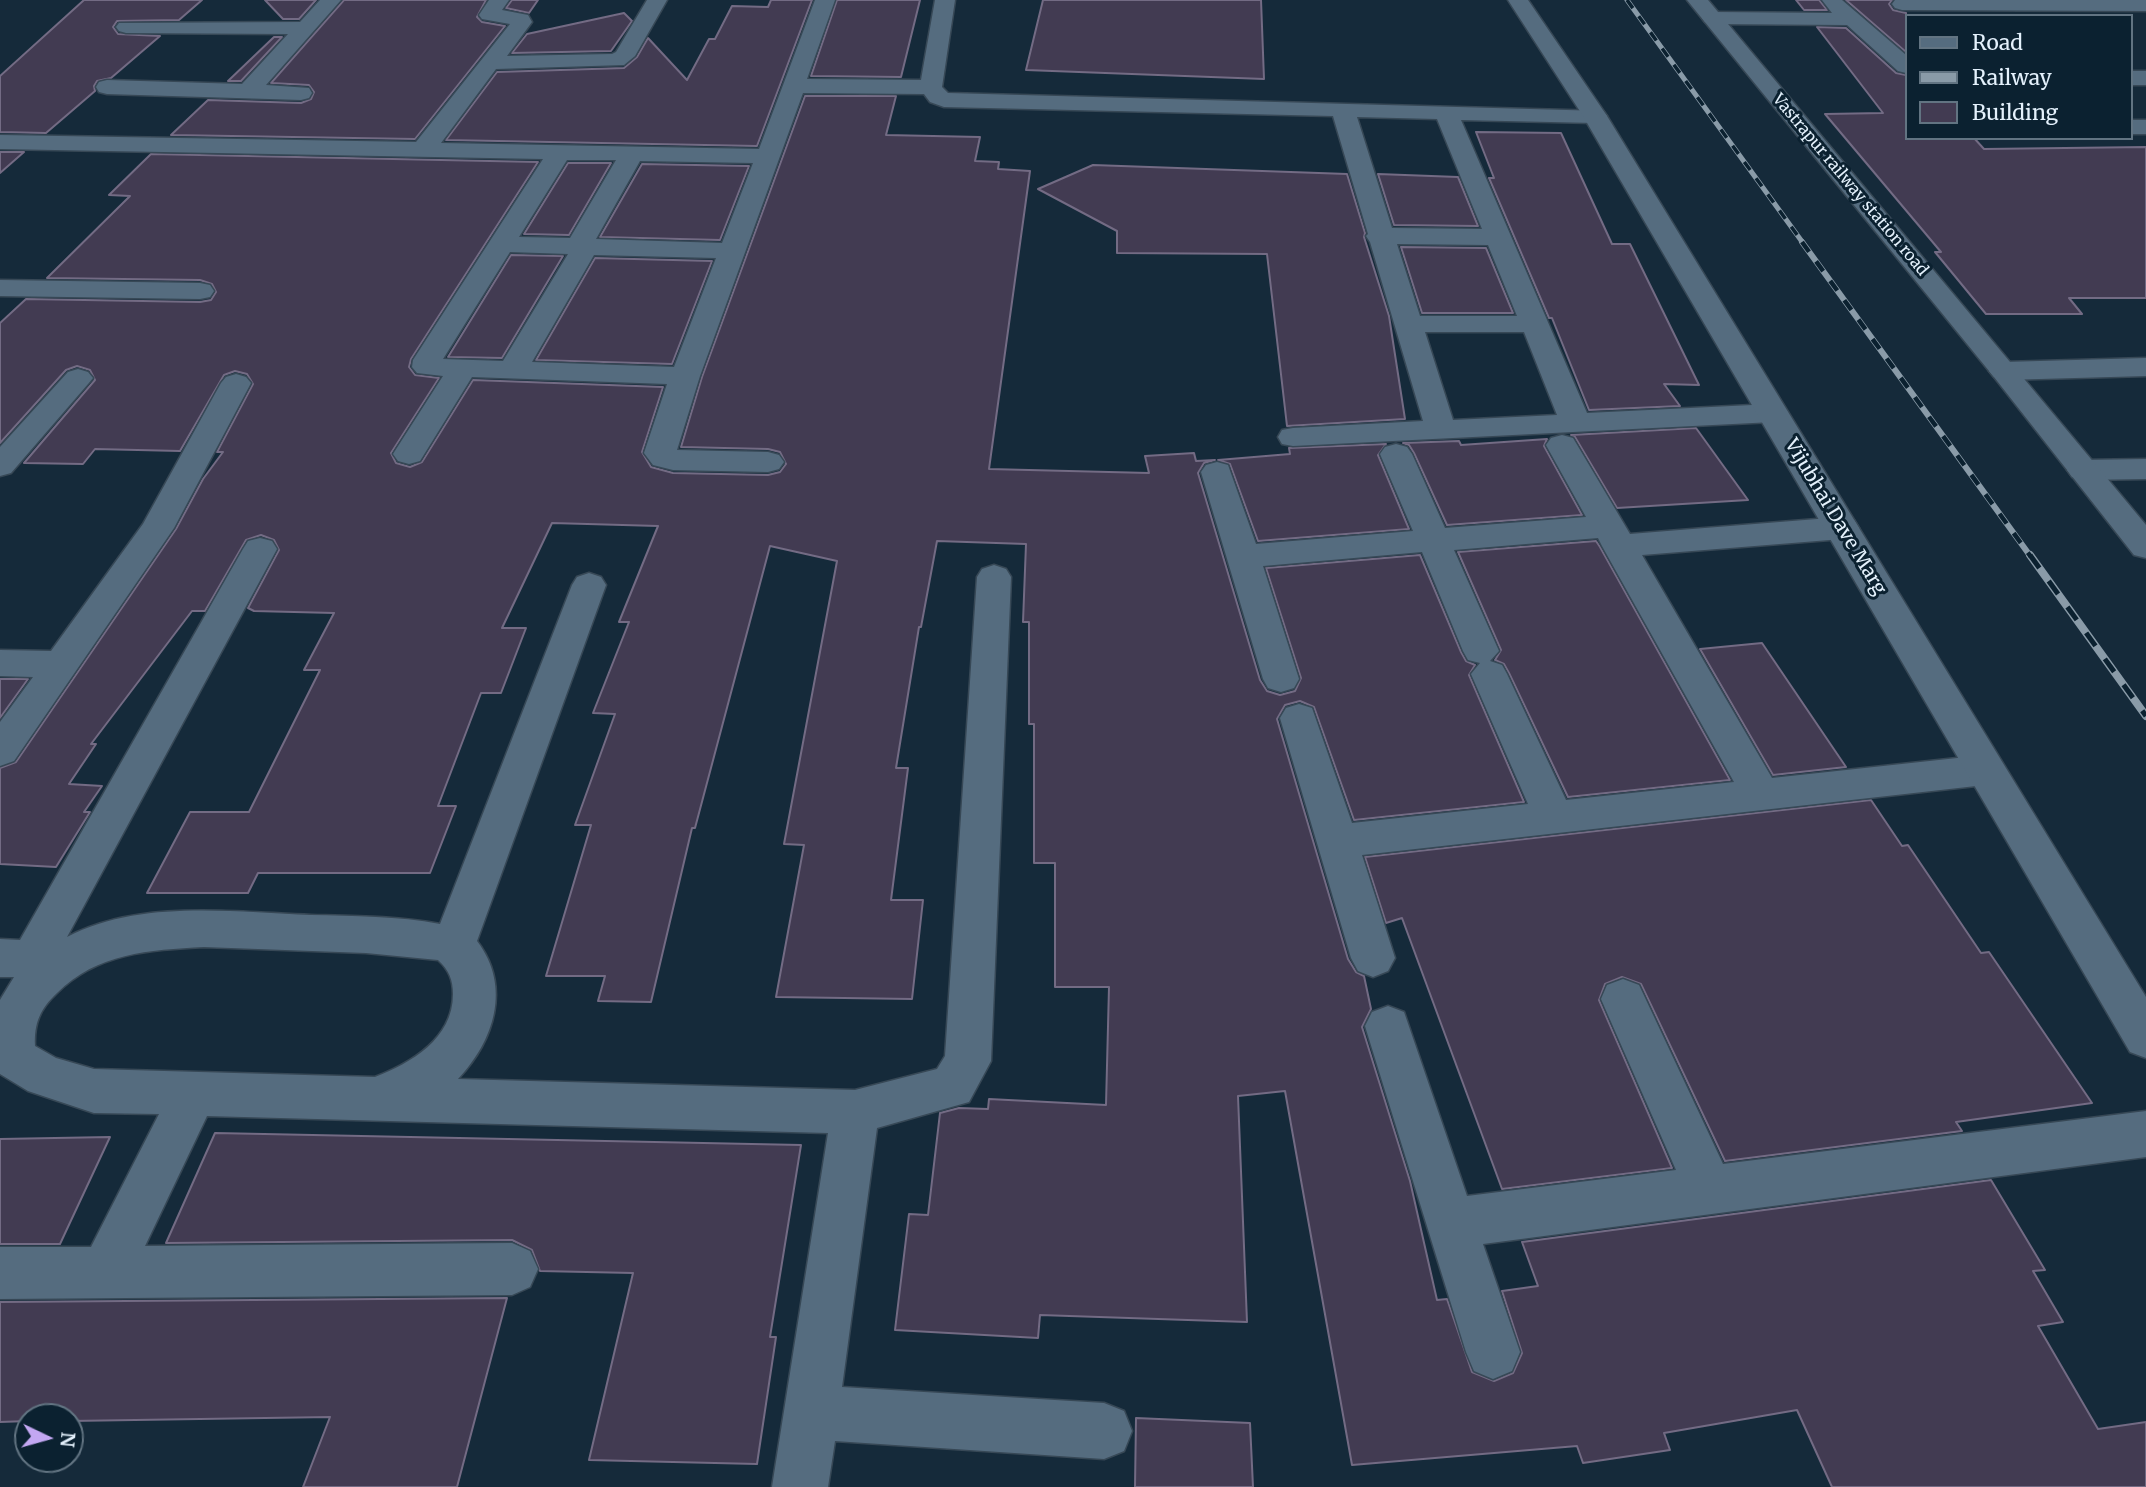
<!DOCTYPE html>
<style>
body{margin:0}
#map{position:relative;width:2146px;height:1487px;overflow:hidden;background:#152a3a;font-family:Merriweather,serif}
canvas{display:block}
.legend{position:absolute;left:1905px;top:14px;width:228px;height:126px;box-sizing:border-box;background:#0b2130;border:2px solid #627482;margin:0;padding:9px 12px;list-style:none;font-size:21px;color:#e4f1fc}
.legend li{display:flex;align-items:center;gap:14px;height:35px}
.legend b{width:35px;border:2px solid #627482}
.north{position:absolute;left:14px;top:1403px;width:70px;height:70px;box-sizing:border-box;background:#0b2130;border:2px solid #627482;border-radius:50%;rotate:95deg;font-size:19px;font-weight:700;line-height:28px;text-align:center;color:#e4f1fc}
.north::after{content:'';display:block;margin:auto;width:24px;height:32px;background:#c3a7f2;clip-path:polygon(50% 0,100% 100%,50% 72%,0 100%)}
</style>
<div id="map">
<canvas width="2146" height="1487"></canvas>
<ul class="legend">
<li><b style="height:9px;background:#556c7f"></b>Road</li>
<li><b style="height:9px;background:#8a9ba8"></b>Railway</li>
<li><b style="height:19px;background:#423b52"></b>Building</li>
</ul>
<div class="north">N</div>
</div>
<script>
const g = document.querySelector('canvas').getContext('2d');
g.lineJoin = 'round';
function paint(path, color) { g.fillStyle = color; g.fill(path, 'evenodd'); }
function stroke(path, color, width, dash) { g.strokeStyle = color; g.lineWidth = width; g.lineCap = dash ? 'butt' : 'round'; g.setLineDash(dash || []); g.stroke(path); }
function drawText(font, color, halo, rows, align = 'center') {
  g.font = font + ' Merriweather,serif'; g.lineWidth = 6; g.setLineDash([]); g.textBaseline = 'middle'; g.strokeStyle = halo; g.fillStyle = color; for (const [text, x, y, turn = 0] of rows) {
    g.save(); g.translate(x, y); g.rotate((+turn || 0) * Math.PI / 180); g.textAlign = isNaN(turn) ? turn : align; if (halo) g.strokeText(text, 0, 0); g.fillText(text, 0, 0); g.restore();
  }
}
const building = new Path2D(`
 M84 0H202L179 20 117 21 113 27 118 34 160 36 111 78 97 81 94 86 95 91 46 133 0 132V76Z
 M265 0H316L299 19H283Z
 M344 0H486L477 17 482 22 505 26 415 139 171 135 208 100 301 103 311 99 314 92 309 85 271 83Z
 M512 0H538L529 13 506 8Z
 M771 0H812L757 146 446 140 497 72 624 68 637 57 648 38 687 80 709 39H715L732 6 768 7Z
 M837 0H920L901 77 811 76Z
 M1043 0H1261L1264 79 1026 70Z
 M1796 0H1819L1827 10H1804Z
 M1846 0H1892L1889 4 1893 10 1906 13V52Z
 M624 13 632 21 611 51 512 53 527 34Z
 M1817 27 1846 28 1896 73 1906 75V138H1974L1984 149 2146 147V298H2069L2082 314H1986L1935 252H1941L1825 114 1883 113Z
 M274 37H282L241 81H228Z
 M805 96H896L886 135 980 137 975 161 999 162 998 169 1030 171 989 469 1149 473 1145 456 1194 453 1196 461 1215 460 1204 463 1198 473 1260 680 1267 691 1280 695 1295 691 1301 678 1266 568 1420 555 1461 652 1466 661 1475 665 1469 675 1524 802 1354 820 1314 707 1300 701 1285 705 1277 719 1348 959 1356 972 1364 976 1371 1009 1362 1027 1410 1181 1437 1300 1447 1299 1472 1372 1494 1381 1513 1373 1522 1353 1502 1291 1538 1286 1522 1242 1991 1180 2045 1270 2033 1271 2063 1322 2038 1326 2098 1429 2146 1422V1487H1832L1797 1410 1664 1433 1670 1450 1583 1463 1577 1446 1352 1465 1285 1091 1238 1096 1247 1322 1040 1315 1038 1338 895 1330 909 1214 928 1215 940 1113 959 1108 988 1109 989 1099 1106 1105 1109 987H1055V863H1034V724H1029V622H1023L1026 544 937 541 921 627H919L896 768H908L891 900H923L912 999 776 997 804 845 784 844 837 561 770 546 695 828H692L651 1002 598 1001 605 976H546L591 825H575L615 714 593 713 629 622H619L658 526 552 523 502 628H526L501 693H481L438 806H456L430 873H258L248 893H147L190 812H249L320 670H304L334 613 254 611 248 608 279 550 274 540 261 535 246 540 205 611H192L91 744H96L69 784 102 786 84 812H90L56 867 0 864V768L16 762 176 529 203 479 223 452H217L253 384 247 374 235 371 224 375 180 451 95 449 83 464 24 463 95 380 90 370 77 366 66 370 0 443V323L26 299 200 302 211 300 216 292 212 284 200 280 47 278 130 196 109 195 151 154 538 162 411 359 409 367 415 375 439 378 391 453 396 463 410 467 422 462 473 380 663 387 642 452 651 467 673 473 768 475 780 472 786 464 780 452 768 449 681 447 702 377Z
 M1476 132 1561 133 1612 244H1630L1699 385 1664 384 1680 406 1589 410 1552 318H1549L1489 178H1494Z
 M0 152H24L0 173Z
 M568 163H611L569 235 524 234Z
 M642 164 749 166 720 240 600 237Z
 M1093 165 1347 174 1365 233 1364 237 1389 316 1405 419 1287 426 1267 254 1117 253V231L1038 189Z
 M1378 174 1458 177 1478 226 1394 225Z
 M1401 247 1486 248 1513 313H1422Z
 M511 255 563 256 502 358 448 357Z
 M595 258 712 261 672 364 536 360Z
 M1696 428 1748 500 1617 508 1575 437 1571 435Z
 M1547 439 1544 446 1582 515 1447 525 1414 453 1409 445 1403 443 1459 441 1461 445Z
 M1386 444 1378 455 1409 529 1258 541 1230 464 1218 460 1290 454 1289 448Z
 M1596 541 1600 547 1730 780 1568 797 1509 673 1504 664 1495 660 1501 650 1458 552Z
 M1762 643 1846 767 1773 775 1700 649Z
 M0 679H28L0 718Z
 M1871 800 1902 846 1908 845 1981 953 1989 952 2092 1103 1956 1122 1962 1131 1725 1161 1641 984 1622 977 1605 984 1599 1000 1672 1168 1502 1189 1402 918 1386 923 1365 857Z
 M215 1133 801 1145 770 1337H776L757 1464 589 1460 633 1273 540 1271 532 1250 512 1240 166 1243Z
 M110 1137 60 1244H0V1139Z
 M507 1298 457 1487H303L330 1417 70 1421V1417H28V1421L0 1422V1302Z
 M1136 1418 1250 1423 1253 1487H1135Z`);
paint(building, '#423b52');
stroke(building, '#736b84', 2);
const street = new Path2D(`
 M320 0H341L266 85 309 88 312 93 309 98 301 100 107 94 99 92 96 87 99 82 107 80 242 84 288 34 126 33 119 31 116 27 119 23 300 22Z
 M489 0H509L502 10 528 15 532 22 507 56 612 54 616 52 647 0H667L635 56 624 65 496 69 441 143 759 149 815 0H835L807 79 921 80 935 0H955L942 87 948 93 1603 111 1607 116 1603 121 1595 123 1461 120 1587 413 1773 404 1784 407 1788 413 1784 419 1773 422 1293 446 1282 444 1278 437 1282 430 1293 428 1423 421 1370 242 1366 236 1368 234 1333 116 944 107 930 102 924 94 803 93 700 376 677 450 768 452 779 455 784 462 779 469 768 472 673 470 653 465 644 453 667 384 472 377 420 461 409 464 398 461 393 454 443 376 417 373 412 367 413 360 543 159 0 149V135L416 142 510 24 482 19 479 15ZM1357 117 1437 119 1482 229 1392 228ZM567 160H616L570 238 519 237ZM640 161 753 163 722 243 596 239ZM1397 244 1488 245 1517 316H1420ZM510 252 568 254 503 361 443 359ZM594 255 716 258 674 367 532 362ZM1425 332H1524L1557 415 1453 420Z
 M1822 0H1842L1906 55V73L1898 71 1847 25 1712 24 1705 22 1702 18 1705 14 1712 12 1832 13Z
 M1895 0H2146V11L1902 10 1895 8 1892 4Z
 M2130 71H2146V85H2130Z
 M2130 120H2146V134H2130Z
 M0 280 200 283 210 285 214 291 210 297 200 299 0 296Z
 M2146 358V376L2004 380 1994 377 1989 371 1994 365 2004 362Z
 M78 369 88 372 93 378 88 384 11 473 0 476V447L68 372Z
 M236 374 246 377 251 383 174 528 14 761 0 766V722L33 677 0 676V650L51 651 143 524 221 383 226 377Z
 M1562 435 1573 438 1630 534 1842 517 1854 520 1859 528 1854 536 1842 539 1642 555 1772 778 1985 755 1999 759 2005 770 1999 781 1985 785 1362 855 1395 958 1388 971 1373 977 1358 971 1351 958 1280 718 1286 708 1299 704 1312 708 1352 823 1528 804 1471 674 1480 663 1468 660 1463 651 1422 552 1263 566 1299 679 1294 688 1281 692 1268 688 1263 679 1201 472 1206 465 1217 462 1228 465 1256 544 1413 531 1380 454 1385 447 1396 444 1407 447 1412 454 1445 528 1586 517 1546 445 1551 438ZM1598 538 1602 546 1734 782 1566 800 1507 674 1502 665 1490 661 1499 651 1454 550Z
 M2146 459V479L2083 480 2072 477 2067 470 2072 463 2083 460Z
 M260 538 272 541 277 549 67 937C139 899 233 912 311 915 354 916 398 916 440 924L572 585 577 577 589 573 601 577 606 585 477 941C512 987 494 1041 458 1079L855 1090 937 1069 945 1056 977 577 982 569 994 565 1006 569 1011 577 991 1061 969 1102 877 1128 842 1387 1104 1403 1124 1411 1132 1431 1124 1451 1104 1459 835 1441 828 1487H772L828 1133 207 1116 145 1246 512 1243 530 1251 538 1269 530 1287 512 1295 0 1299V1247H91L159 1114 94 1113 28 1091 0 1074V1000L14 977H0V939L20 940 243 549 248 541ZM204 947 366 953 438 960C449 970 453 980 453 994 453 1039 411 1063 375 1077L94 1069 56 1058 35 1046C34 1023 40 1009 57 993 97 953 149 950 204 947Z
 M1623 979 1639 985 1723 1164 2146 1111V1157L1483 1244 1520 1352 1512 1371 1493 1379 1474 1371 1466 1352 1365 1026 1372 1012 1388 1006 1404 1012 1467 1196 1676 1170 1601 999 1607 985Z`);
const secondary = new Path2D(`
 M1508 0H1528L1607 116 2146 997V1058L2130 1052 1583 116Z
 M1687 0H1708L2146 525V558L2134 555 1994 377Z`);
stroke(street, '#374856', 3);
stroke(secondary, '#374856', 3);
paint(street, '#556c7f');
paint(secondary, '#556c7f');
const railFar2 = new Path2D(`
 M1627 0 1803 243`);
const railFar1 = new Path2D(`
 M1802 242 2031 557`);
const rail = new Path2D(`
 M2030 555 2146 716`);
stroke(railFar2, '#8a9ba8', 5);
stroke(railFar1, '#8a9ba8', 6);
stroke(rail, '#8a9ba8', 8);
stroke(railFar2, '#0b2130', 3.5, [10]);
stroke(railFar1, '#0b2130', 4.5, [12]);
stroke(rail, '#0b2130', 5, [16]);
drawText('16px', '#e4f1fc', '#0b2130', [
 ["Vastrapur railway station road",1850,185,50]
]);
drawText('19px', '#e4f1fc', '#0b2130', [
 ["Vijubhai Dave Marg",1835,517,59]
]);
</script>
